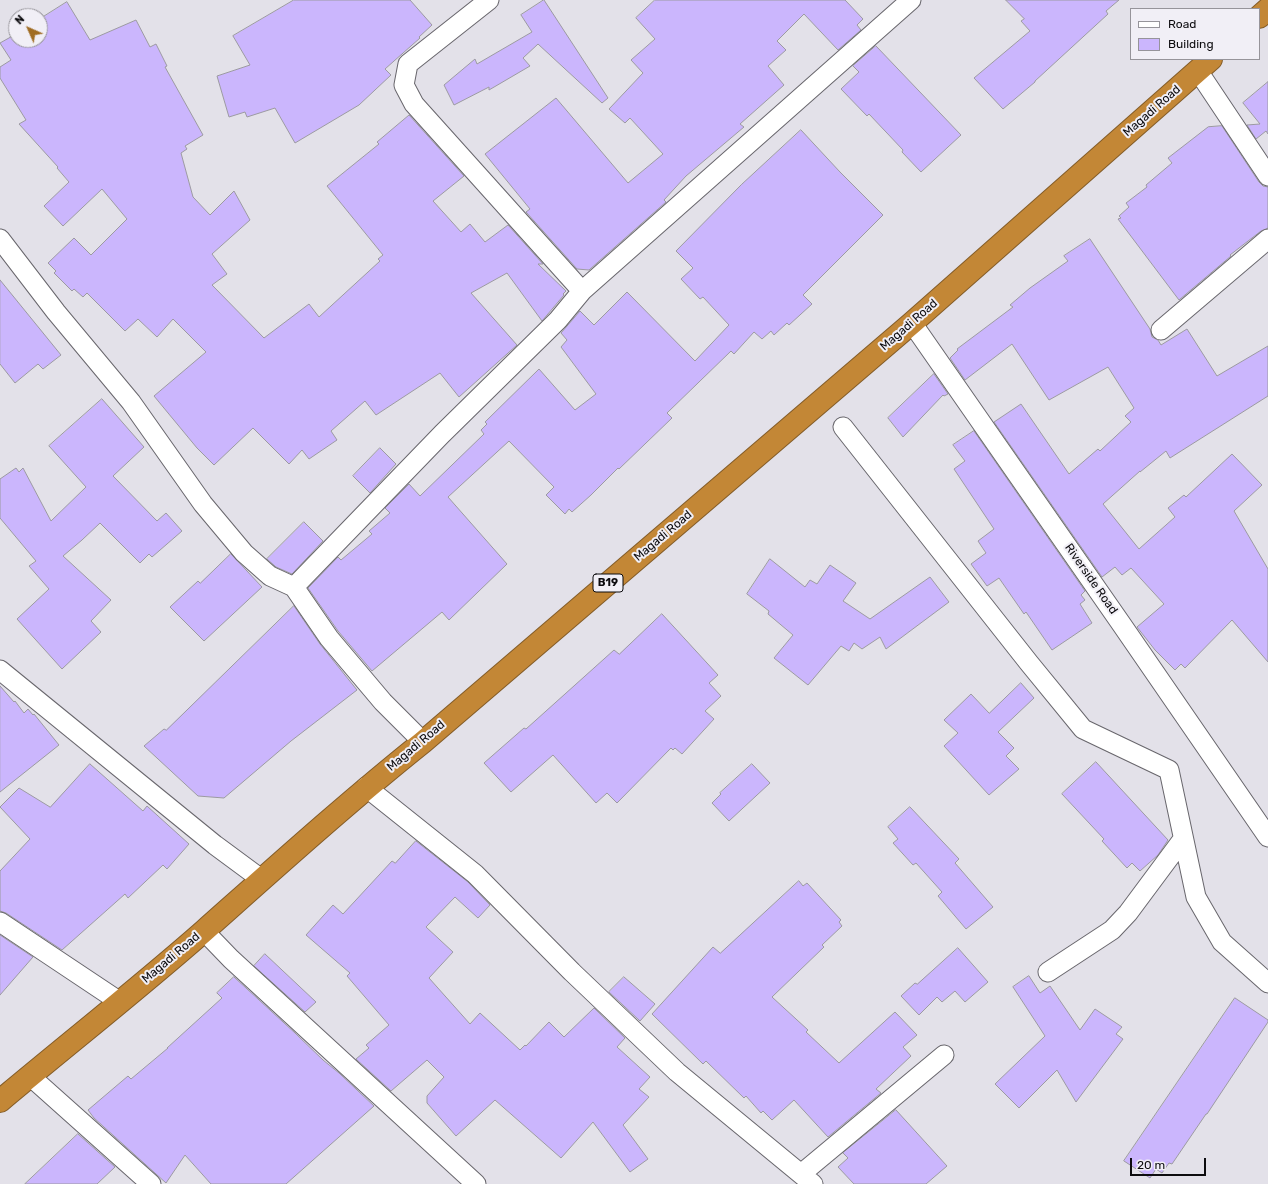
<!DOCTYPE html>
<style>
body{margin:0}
#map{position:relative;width:1268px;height:1184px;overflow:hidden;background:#e3e1e9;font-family:Rubik,sans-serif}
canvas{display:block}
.legend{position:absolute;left:1130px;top:8px;width:130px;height:52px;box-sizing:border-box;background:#f1eff6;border:1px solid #96949a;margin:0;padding:5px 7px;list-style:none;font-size:12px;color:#0d0c0f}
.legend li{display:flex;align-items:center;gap:8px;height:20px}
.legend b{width:20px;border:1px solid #96949a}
.north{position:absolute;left:8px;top:8px;width:40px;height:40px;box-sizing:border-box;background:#f1eff6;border:1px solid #96949a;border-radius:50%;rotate:315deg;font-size:11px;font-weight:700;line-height:16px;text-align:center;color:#0d0c0f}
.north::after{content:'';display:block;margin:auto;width:14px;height:18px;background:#a06c23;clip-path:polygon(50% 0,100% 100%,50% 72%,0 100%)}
.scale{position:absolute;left:1130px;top:1158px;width:76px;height:18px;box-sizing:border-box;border:2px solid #0d0c0f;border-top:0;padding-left:5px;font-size:12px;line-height:14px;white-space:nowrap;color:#0d0c0f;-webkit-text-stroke:3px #f1eff6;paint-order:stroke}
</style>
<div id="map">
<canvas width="1268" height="1184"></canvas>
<ul class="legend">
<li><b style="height:5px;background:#fff"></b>Road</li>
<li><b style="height:11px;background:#cbb6fd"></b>Building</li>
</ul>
<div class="north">N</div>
<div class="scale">20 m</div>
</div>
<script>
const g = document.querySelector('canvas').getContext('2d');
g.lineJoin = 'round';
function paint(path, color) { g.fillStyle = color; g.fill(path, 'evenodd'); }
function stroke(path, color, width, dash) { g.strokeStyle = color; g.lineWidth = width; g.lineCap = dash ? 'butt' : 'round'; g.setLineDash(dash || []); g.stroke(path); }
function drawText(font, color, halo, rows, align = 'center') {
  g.font = font + ' Rubik,sans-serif'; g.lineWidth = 4; g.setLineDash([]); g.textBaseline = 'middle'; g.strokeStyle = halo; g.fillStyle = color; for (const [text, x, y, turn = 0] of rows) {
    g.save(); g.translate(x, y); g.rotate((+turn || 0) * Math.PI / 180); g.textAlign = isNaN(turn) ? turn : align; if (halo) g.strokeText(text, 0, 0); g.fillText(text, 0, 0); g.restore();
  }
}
const building = new Path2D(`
 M294 0H410L432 25 419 37 420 38 385 69 391 75 359 105 295 143 275 108 247 117 245 112 229 117 217 76 250 65 233 36Z
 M544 0 608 98 602 103 538 44 523 58 530 66 489 90V87L454 105 444 85 475 59 477 64 532 32 521 15Z
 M655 0H845L863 19 857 25 861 30 838 50 804 14 777 41 786 50 768 66 784 85 740 124 744 127 686 176 664 200 666 202 589 270 577 269 526 212 530 209 485 154 556 98 628 183 663 154 630 118 625 123 609 109 643 73 631 60 655 39 636 18Z
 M1006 0H1119L1106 11 1108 14 1035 81V82L1003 109 974 78 1030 31 1021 21 1024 19Z
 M67 2 90 40 136 20 150 47 156 44 167 66 165 67 203 135 185 146 187 149 181 153 193 197 210 215 234 191 250 220 212 254 227 274 212 285 264 338 309 304 319 317 380 261 378 259 383 255 327 186 379 144 377 142 409 115 464 176 433 201 461 232 470 224 485 242 508 225 543 264H538L566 291 563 294 564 295 542 321 507 273 471 293 517 345 459 397 440 373 376 415 365 401 331 431 337 440 309 459 302 450 289 464 253 428 214 465 197 448 154 396 206 352 173 319 157 337 138 319 125 331 87 293 83 297 74 289 72 291 54 273 56 271 48 263 74 238 91 255 127 219 102 189 63 226 44 206 69 182 57 168 58 167 19 124 26 120 0 78V67L11 60 0 43 16 34V40H40V19Z
 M876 46 961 135 921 172 902 152 903 150 869 114 867 116 841 89 859 72 853 66Z
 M1268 82V134L1266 131 1256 139 1247 125 1260 124 1243 103Z
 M1222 126 1259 182 1263 186 1268 187V228L1261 231 1230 255 1231 256 1179 300 1118 219 1121 218 1119 216 1129 207 1126 203 1147 187 1146 185 1172 163 1168 158 1208 127Z
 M801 130 840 172 883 215 803 295 812 304 789 325 787 323 774 335 771 331 762 339 754 332 734 354 731 351 667 413 672 418 619 469 618 468 591 495 572 512 569 509 565 514 546 495 554 487 509 441 448 497 507 564 449 620 442 612 372 671 338 631 308 588 338 557 341 560 372 534 369 531 390 513 385 508 409 484 420 496 484 434 481 430 487 424 485 422 539 369 575 410 596 394 561 347 567 340 561 333 580 311 594 325 627 292 695 361 729 325 703 297 700 299 681 279 693 268 676 251 741 185Z
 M1090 239 1150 329 1152 337 1158 340 1161 345 1187 329 1217 376 1268 346V396L1170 458 1166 451 1140 472V471L1103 504 1139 549 1175 517 1168 508 1184 495 1186 497 1232 454 1262 485 1234 511 1268 569V662L1232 620 1185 668 1181 664 1175 670 1155 650 1137 627 1164 604 1131 568 1122 575 1115 567 1102 577 994 422 1021 404 1069 474 1098 449 1100 451 1131 422 1125 416 1134 408 1108 367 1049 400 1012 344 965 380 950 358 958 350 957 349 1013 307 1010 305 1030 288 1068 261 1064 256Z
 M0 280 61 355 43 369 38 364 15 383 0 364Z
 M934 374 948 394 944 396 943 395 903 437 888 418Z
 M102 399 144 447 113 476 157 521 166 513 182 531 152 557 149 554 140 563 100 523 82 540 63 556 111 600 91 621 101 632 62 669 17 619 49 589 29 566 36 561 0 518V479L16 468 19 472 23 468 51 521 86 487 49 446Z
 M974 431 1085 591 1081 595 1085 600 1080 604 1092 623 1052 650 1026 612 1024 614 999 578 987 586 971 564 986 553 978 541 994 529 954 469 965 461 953 445Z
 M380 448 396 464 370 493 353 476Z
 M304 522 323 541 292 574 276 567 267 559Z
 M231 554 262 587 204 641 170 607 198 581 200 583Z
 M770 559 805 587 810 580 817 584 830 565 856 583 843 601 870 619 930 577 949 602 886 649 880 637 862 649 854 643 849 651 841 646 808 685 774 658 793 635 768 614 769 611 747 594Z
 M294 606 320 644 357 690 291 741 224 798 198 796 144 746 164 729 166 730Z
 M662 614 718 675 709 683 721 696 705 711 714 719 682 754 675 748 673 750 671 748 617 803 607 793 596 803 553 755 511 792 484 763 524 728 526 729 614 650 619 654Z
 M1021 683 1034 698 998 732 1014 748 1006 756 1019 769 989 795 944 746 958 733 944 720 971 694 989 713Z
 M0 686 14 702 15 701 24 713 28 709 33 715 34 714 59 745 0 792Z
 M1096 762 1168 840 1158 855 1140 871 1132 863 1127 868 1102 841 1104 839 1062 794Z
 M90 764 143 811 147 806 189 844 167 869 163 865 128 898 125 894 62 950 6 913 0 911V871L30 839 0 807 19 788 50 807Z
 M752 764 770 783 729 821 712 803 721 794 720 793Z
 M910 807 959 859 955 863 993 907 966 929 938 896 942 892 916 863 913 865 893 843 898 839 888 827Z
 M416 841 468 882 490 905 478 918 455 897 426 927 453 952 429 978 470 1024 480 1013 520 1050 525 1045 526 1046 549 1022 564 1037 594 1008 625 1038 617 1047 650 1077 639 1089 649 1097 623 1125 648 1159 630 1172 593 1122 561 1158 495 1100 456 1136 427 1103V1096L444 1077 427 1060 391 1091 356 1059 369 1048 366 1045 389 1025 347 976 350 973 306 935 333 905 343 914 392 861 395 863Z
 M799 881 803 886 807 883 841 920 839 922 842 926 822 945 824 947 772 997 808 1030 806 1032 839 1063 895 1012 917 1035 903 1047 911 1056 876 1089 881 1093 828 1137 794 1100 772 1120 763 1111 761 1113 746 1096 744 1098 706 1061 703 1064 652 1014 713 947 720 953Z
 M0 935 33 957 0 995Z
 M958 948 988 982 965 1002 955 991 942 1002 937 997 919 1015 901 996 915 983 917 984Z
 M265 954 316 1002 305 1012 254 966Z
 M1029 976 1040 993 1050 986 1080 1030 1095 1009 1122 1027 1116 1034 1123 1039 1076 1102 1057 1070 1019 1108 995 1084 1045 1036 1013 987Z
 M234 977 295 1033 323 1060 339 1073 374 1106 286 1184H211L185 1155 166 1183 94 1118 88 1110 128 1076 131 1079 168 1048H167L222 998 217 993Z
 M624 977 655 1004 640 1021 609 992Z
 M1235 998 1268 1020V1022L1207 1114H1206L1172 1164 1169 1163 1162 1173 1156 1169 1150 1178 1124 1161Z
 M896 1110 947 1166 926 1184H854L838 1167 848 1158 843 1153Z
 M78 1134 115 1167 97 1184H25Z`);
paint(building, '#cbb6fd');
stroke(building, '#9c9aa1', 1);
const street = new Path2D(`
 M489 0 408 64 404 85 414 104 582 291
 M1198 71 1268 176
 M0 239 56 312 131 402 203 504 244 553 270 576 294 587 329 638 383 702 423 742
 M912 323 1122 625 1268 837
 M1161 330 1268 239
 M843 427 1029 663 1083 729 1169 770 1196 897 1222 942 1268 983
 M294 587 442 434 558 320 582 291 911 0
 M0 670 215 845 261 879
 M366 787 475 874 572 972 677 1072 813 1184
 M0 922 120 1002
 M204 931 231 959 476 1184
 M1048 972 1112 930 1128 913 1183 839
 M30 1076 151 1184
 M801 1174 944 1055`);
const highway = new Path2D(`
 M1259 17 1268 9
 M0 1101C68 1044 138 989 204 931 276 867 348 802 423 742L912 323 1211 59`);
stroke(street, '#68666c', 21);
stroke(highway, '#835c28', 24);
stroke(street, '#fff', 19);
stroke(highway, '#c38736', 22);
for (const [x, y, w] of [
 [608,583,30]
]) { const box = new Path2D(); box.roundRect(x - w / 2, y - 9, w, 18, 3); g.fillStyle = '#f1eff6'; g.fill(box); stroke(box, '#0d0c0f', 1); }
drawText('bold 11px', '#0d0c0f', null, [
 ["B19",608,583]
]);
drawText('12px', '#0d0c0f', '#f1eff6', [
 ["Magadi Road",1152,111,-41],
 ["Magadi Road",909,325,-41],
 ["Magadi Road",663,536,-40],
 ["Riverside Road",1091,579,55],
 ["Magadi Road",416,746,-40],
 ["Magadi Road",171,958,-40]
]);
</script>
